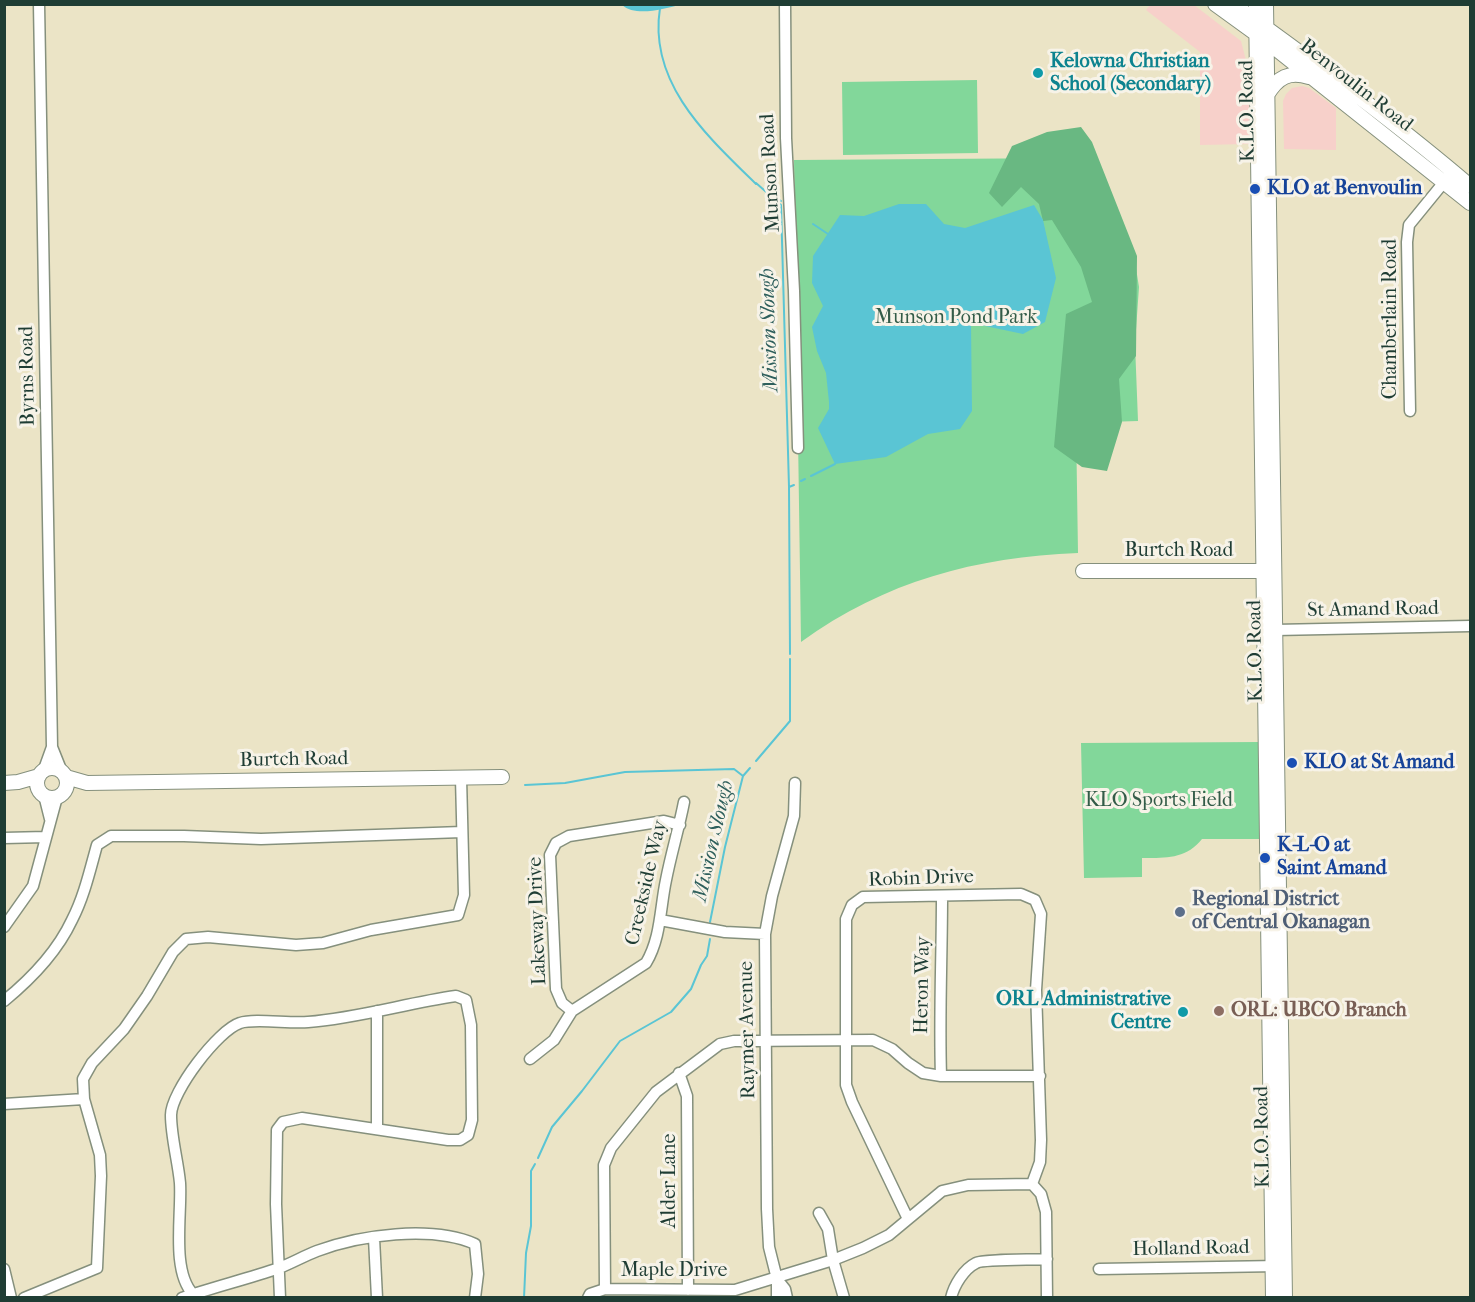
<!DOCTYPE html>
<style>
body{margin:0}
#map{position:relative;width:1475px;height:1302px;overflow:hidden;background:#ebe4c6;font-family:"IM FELL French Canon",serif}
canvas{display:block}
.frame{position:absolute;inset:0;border:6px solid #1f3d34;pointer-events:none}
</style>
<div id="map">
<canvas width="1475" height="1302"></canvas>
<div class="frame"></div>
</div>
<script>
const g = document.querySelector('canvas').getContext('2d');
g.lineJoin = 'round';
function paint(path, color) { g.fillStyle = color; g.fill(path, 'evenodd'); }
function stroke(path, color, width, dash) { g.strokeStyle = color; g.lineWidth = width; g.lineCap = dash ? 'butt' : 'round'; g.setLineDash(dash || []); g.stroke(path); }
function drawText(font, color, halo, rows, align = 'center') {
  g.font = font + ' "IM FELL French Canon",serif'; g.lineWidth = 6; g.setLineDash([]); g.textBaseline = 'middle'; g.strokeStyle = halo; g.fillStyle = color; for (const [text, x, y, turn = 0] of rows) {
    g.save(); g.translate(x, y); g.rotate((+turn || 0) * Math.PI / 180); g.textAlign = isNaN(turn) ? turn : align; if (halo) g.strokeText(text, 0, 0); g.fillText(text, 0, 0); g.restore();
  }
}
paint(new Path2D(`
 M1150 5H1194L1241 41 1249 72 1250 144 1200 145V52L1146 10Z
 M1302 86 1309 88 1336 108V150L1284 149 1283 101 1286 94 1292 88Z`), '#f7d0ca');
paint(new Path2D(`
 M977 80 978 153 843 155 842 82Z
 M1072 158 1134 256 1139 287 1135 344 1138 421 1076 423 1078 553C976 557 885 581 801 642L794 160Z
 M1260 742 1261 839H1202C1186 859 1166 858 1142 858V877L1084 878 1081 743Z`), '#82d79a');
paint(new Path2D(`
 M1081 127 1092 142 1137 256 1136 356 1119 379 1122 422 1107 471 1082 467 1054 447 1066 314 1092 302 1081 267 1052 220 1043 221 1039 204 1021 187 1002 207 989 193 1012 146 1047 132Z`), '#69b882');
paint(new Path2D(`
 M622 5H679C664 9 635 17 622 5Z
 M899 204H926L944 224 965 228 1034 205 1043 220 1056 278 1045 322 1023 334 971 323 972 411 960 429 928 434 886 457 835 464 818 428 829 409V402L826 373 817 351 812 327 823 306 812 283 813 256 840 215 864 216Z`), '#5ac5d4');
stroke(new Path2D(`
 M660 8C648 83 707 136 756 184
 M756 183 781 205 789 487
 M768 192 781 201
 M813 224 828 234
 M811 476 835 464
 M801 481 805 479
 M790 654 789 487 794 485
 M756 761 790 721V659
 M525 785 565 783 625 772 734 769 743 776
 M710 922 725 847 743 776 750 768
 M538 1158 552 1127 582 1091 620 1041 671 1012 691 989 701 965 707 956 710 939
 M524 1298 526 1253 531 1226V1171L535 1164`), '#5ac5d4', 2);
const minor = new Path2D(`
 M39 4 52 747 43 772
 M785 4 786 138 794 291 798 448
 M1410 411 1407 242 1409 225 1449 176
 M1275 630 1470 626
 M52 747 62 772
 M44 795 50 819
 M4 838 46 837
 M660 920 725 932 765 934
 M4 927 33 886 57 797
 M4 1001C31 979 57 952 72 920 84 897 90 870 97 845L111 836H184L261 839 462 832
 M572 1011 562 1003 556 989 550 855 556 843 569 836 664 821 680 825
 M530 1059 554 1040 572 1011 646 963C661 938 660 908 666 880 671 854 679 828 684 802
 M679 1073 687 1096 688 1290
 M941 1076C939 1015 942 956 942 896
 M4 1104 84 1099
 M377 1129V1011
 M819 1213 828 1229 833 1260 844 1298
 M908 1219 852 1102 846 1085V919L852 905 863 897 1021 894 1035 900 1041 914 1036 990 1041 1140 1040 1162 1032 1184
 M374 1238 377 1298
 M4 1269 11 1298
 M1099 1269 1278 1266
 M777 1279 785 1289 787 1298
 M605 1289 604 1165 611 1148 656 1092 720 1044 734 1041 873 1040 892 1049 908 1063 923 1073 941 1076H1040
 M193 1294C171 1271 182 1214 180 1183 178 1161 171 1137 171 1115 171 1092 218 1030 240 1023 254 1018 291 1024 308 1022 358 1018 407 1003 456 996L466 1000 471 1025 472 1120 468 1135 460 1140H448L302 1118 283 1122 277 1130 276 1204 280 1298
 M24 1298 97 1268 101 1176 100 1155 84 1099 83 1079 92 1063 124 1029 147 996 173 952 186 939 208 937 296 945 323 943 371 930 458 915 464 895 461 778
 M182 1298C214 1287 247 1279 279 1268 292 1263 304 1256 317 1251 360 1235 431 1225 475 1244L478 1274 475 1298
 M588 1298 590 1294 605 1289 735 1290 833 1260 863 1248 889 1235 942 1191 968 1185 1032 1184 1041 1194 1046 1212 1047 1298
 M777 1298V1279L769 1247 767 1209 765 934 772 896 794 816 795 783
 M951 1298C954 1285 964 1269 976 1263 983 1259 1035 1260 1047 1259`);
const major = new Path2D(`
 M1215 4 1266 41 1470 203
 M1233 4C1314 62 1394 121 1470 186
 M1256 4 1273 1298
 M1266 4 1285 1298
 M1267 95C1278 77 1289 71 1309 77
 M1083 571H1272
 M37 783a15 15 0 1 1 30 0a15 15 0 1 1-30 0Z
 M66 777 87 783 502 777
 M4 783 18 782 39 776`);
stroke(minor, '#85907d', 13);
stroke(major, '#85907d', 16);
stroke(minor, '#fff', 10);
stroke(major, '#fff', 14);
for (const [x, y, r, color] of [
 [1038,73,6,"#0f9aa8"],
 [1255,189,6,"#1a4fb4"],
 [1292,763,6,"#1a4fb4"],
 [1265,858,6,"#1a4fb4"],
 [1180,912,6,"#5c6f8a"],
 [1219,1011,6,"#8d6e63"],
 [1183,1012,6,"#0f9aa8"]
]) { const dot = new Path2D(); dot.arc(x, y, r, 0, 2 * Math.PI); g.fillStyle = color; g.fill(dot); stroke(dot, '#f7f3e8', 2); }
drawText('bold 20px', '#0d838f', '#f7f3e8', [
 ["Kelowna Christian",1050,62],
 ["School (Secondary)",1050,85],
 ["ORL Administrative",1171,1000,"right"],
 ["Centre",1171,1023,"right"]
], 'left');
drawText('20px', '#1f3d34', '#f7f3e8', [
 ["Benvoulin Road",1356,86,38],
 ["K.L.O. Road",1248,111,-91],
 ["Munson Road",771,173,-93],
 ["Chamberlain Road",1391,319,-90],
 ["Byrns Road",28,376,-91],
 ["Burtch Road",1179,551],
 ["St Amand Road",1373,610,-1],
 ["K.L.O. Road",1256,651,-91],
 ["Burtch Road",294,760,-1],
 ["Robin Drive",921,879,-2],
 ["Creekside Way",647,883,-77],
 ["Lakeway Drive",538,921,-92],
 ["Heron Way",923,985,-89],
 ["Raymer Avenue",748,1030,-91],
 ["K.L.O. Road",1263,1137,-91],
 ["Alder Lane",670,1181,-90],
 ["Holland Road",1191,1249,-1],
 ["Maple Drive",674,1271]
]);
drawText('bold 20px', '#164399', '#f7f3e8', [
 ["KLO at Benvoulin",1267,189],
 ["KLO at St Amand",1304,763],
 ["K-L-O at",1277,846],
 ["Saint Amand",1277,869]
], 'left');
drawText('20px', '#335c48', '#f7f3e8', [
 ["Munson Pond Park",956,318],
 ["KLO Sports Field",1159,801]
]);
drawText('bold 20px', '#4e5e75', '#f7f3e8', [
 ["Regional District",1192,900],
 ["of Central Okanagan",1192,923]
], 'left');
drawText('bold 20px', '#785e54', '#f7f3e8', [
 ["ORL: UBCO Branch",1231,1011]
], 'left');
drawText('italic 21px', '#2e5f5c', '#f7f3e8', [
 ["Mission Slough",770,330,-92],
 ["Mission Slough",714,841,-77]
]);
</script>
